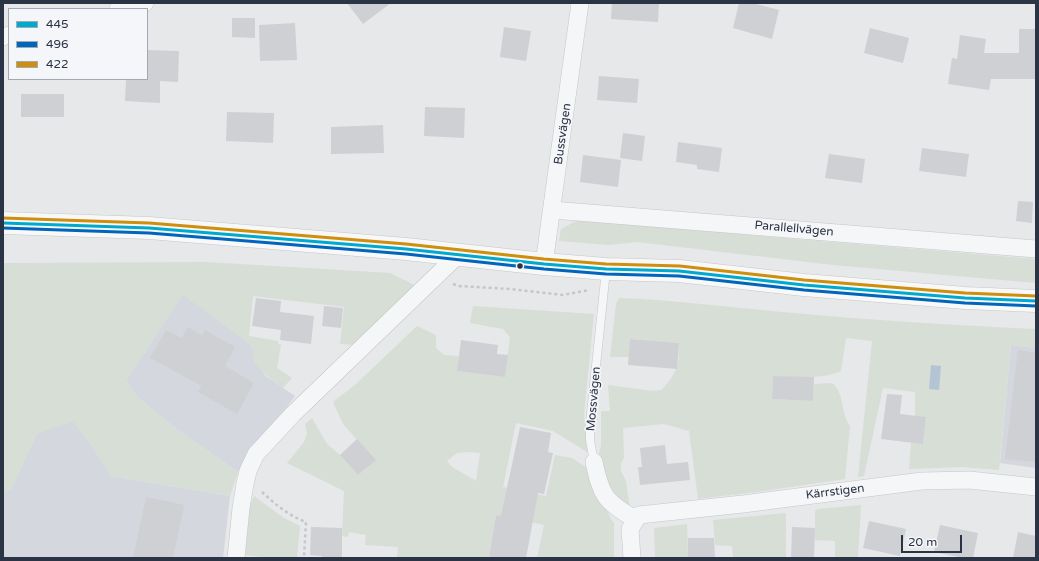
<!DOCTYPE html>
<meta charset="utf-8">
<style>
body{margin:0}
#map{position:relative;width:1039px;height:561px;overflow:hidden;background:#e6e8ea;font-family:"Varela Round",sans-serif}
canvas{display:block}
.frame{position:absolute;inset:0;border:4px solid #2b3445;pointer-events:none}
.legend{position:absolute;left:8px;top:8px;width:140px;height:72px;box-sizing:border-box;background:#f4f6f9;border:1px solid #a4a8b1;margin:0;padding:5px 7px;list-style:none;font-size:12px;color:#2b3445}
.legend li{display:flex;align-items:center;gap:8px;height:20px}
.legend b{width:20px;border:1px solid #a4a8b1}
.scale{position:absolute;left:901px;top:535px;width:61px;height:18px;box-sizing:border-box;border:2px solid #2b3445;border-top:0;padding-left:5px;font-size:12px;line-height:14px;white-space:nowrap;color:#2b3445;-webkit-text-stroke:3px #f4f6f9;paint-order:stroke}
</style>
<div id="map">
<canvas width="1039" height="561"></canvas>
<div class="frame"></div>
<ul class="legend">
<li><b style="height:5px;background:#00a9ce"></b>445</li>
<li><b style="height:5px;background:#0065bd"></b>496</li>
<li><b style="height:5px;background:#ce8f0e"></b>422</li>
</ul>
<div class="scale">20 m</div>
</div>
<script>
const g = document.querySelector('canvas').getContext('2d');
g.lineJoin = 'round';
function paint(path, color) { g.fillStyle = color; g.fill(path, 'evenodd'); }
function stroke(path, color, width, dash) { g.strokeStyle = color; g.lineWidth = width; g.lineCap = dash ? 'butt' : 'round'; g.setLineDash(dash || []); g.stroke(path); }
function drawText(font, color, halo, rows, align = 'center') {
  g.font = font + ' "Varela Round",sans-serif'; g.lineWidth = 3.5; g.setLineDash([]); g.textBaseline = 'middle'; g.strokeStyle = halo; g.fillStyle = color; for (const [text, x, y, turn = 0] of rows) {
    g.save(); g.translate(x, y); g.rotate((+turn || 0) * Math.PI / 180); g.textAlign = isNaN(turn) ? turn : align; if (halo) g.strokeText(text, 0, 0); g.fillText(text, 0, 0); g.restore();
  }
}
paint(new Path2D(`
 M183 294 246 341 253 347 254 361 266 376 295 396 238 472 175 428 136 396 126 380Z
 M1011 345 1036 348V468L1000 463Z
 M73 421 89 441 111 476 230 496 223 558H3V493L11 489 37 433Z`), '#d4d7dd');
paint(new Path2D(`
 M576 221 620 222 760 236 1036 259V283L833 265 637 242 608 245 559 241 561 229Z
 M207 262 390 273 419 287 355 345 340 344 344 307 253 296 249 336 278 341V344L281 345 277 368 292 378 283 388C276 382 256 369 254 360 250 350 256 350 246 341L183 295 126 380 136 396 175 428 238 472 230 496 111 476 89 442 73 422 37 433 11 489 3 493V263Z
 M619 298C674 300 728 307 782 312 867 320 951 325 1036 329V348L1011 345 999 470 962 467 909 469 911 442 923 444 926 417 915 416V392L883 388 864 476 858 477 872 341 846 338 841 371C820 380 795 377 773 376L772 399 813 401 814 384 832 383C845 393 840 413 850 426L845 479 764 491 698 499 689 431 664 424 623 428 624 458 621 463V471L626 481 630 509 614 499 601 472 599 454 601 445V411H610L608 385 653 391 661 390C666 386 674 375 676 369 680 363 678 351 679 343L630 339 629 357H610L616 304Z
 M473 306 594 314 584 414 587 452 553 431 516 423 503 487 546 496 555 455 572 458 587 468 611 519 614 523V558H537L544 525 496 515 489 558H397L398 547 365 545 366 535 349 532 348 537 342 536 344 491 287 463 304 442 307 433 305 424 312 418 327 444 340 455 358 475 375 460 343 424 333 402 356 384 417 326 436 335V348L444 355 459 356 457 371 505 377 510 337 503 329 470 323ZM470 452 480 453 476 481 452 467 447 461 457 453Z
 M254 496 284 518 300 526 297 557 268 558 245 555 248 511Z
 M861 505 858 558H835V541L815 540V511L818 509Z
 M786 513V558H733L732 546 715 545 713 520Z
 M687 524 688 558H655L654 528Z`), '#d6ded6');
paint(new Path2D(`
 M931 365 941 366 939 390 929 389Z`), '#b4c4d5');
paint(new Path2D(`
 M347 3H391L363 24Z
 M612 3H659L658 22 611 19Z
 M739 3H752L779 10 772 39 733 28Z
 M232 18H255V38L232 37Z
 M295 23 297 60 260 61 259 25Z
 M504 27 531 31 526 61 500 57Z
 M870 28 909 38 903 63 864 53Z
 M1019 29H1036V79H991L989 90 948 84 952 58 957 59 960 35 986 39 984 53H1019Z
 M147 50 179 51 178 82 160 81V103L125 101 126 80 147 79Z
 M599 76 639 79 637 103 597 100Z
 M21 94H64V117H21Z
 M425 107 465 108 464 138 424 136Z
 M227 112 274 113 273 143 226 141Z
 M383 125 384 153 331 154V127Z
 M623 133 645 136 642 161 620 158Z
 M678 142 722 148 719 172 697 169V165L676 162Z
 M922 148 969 154 966 177 919 171Z
 M829 154 865 159 862 183 825 178Z
 M583 155 621 160 618 187 580 182Z
 M1018 201 1033 202 1032 223 1016 221Z
 M256 298 281 301 280 312 314 316 311 344 280 340 281 330 252 326Z
 M324 306 343 308 341 328 322 326Z
 M188 327 202 335 205 330 235 347 225 366 254 383 237 414 198 392 202 386 150 358 166 330 182 338Z
 M630 339 679 343 677 369 628 365Z
 M461 340 498 345 497 354 508 355 505 377 457 371Z
 M1018 350 1036 353V462L1005 459Z
 M773 376 814 377 813 401 772 399Z
 M887 394 902 395 900 414 926 417 923 444 881 439Z
 M520 427 551 433 548 452 553 453 544 494 538 493 526 558H489L496 515 501 516Z
 M357 439 376 460 358 475 340 455Z
 M665 445 667 464 688 462 690 480 640 485 638 467H642L640 448Z
 M146 497 184 505 173 558H133Z
 M869 521 906 529 900 556 863 548Z
 M940 525 978 533 973 558H964L934 552Z
 M311 527 342 528V558H322V556L310 555Z
 M792 527 815 528 814 558H791Z
 M1018 532 1036 536V558H1013Z
 M688 538H714L715 558H688Z`), '#ced0d3');
const lane = new Path2D(`
 M594 462 590 440V423L606 270`);
const street = new Path2D(`
 M118 9 145 3
 M3 37 9 35
 M552 210 1036 249
 M544 264 580 3
 M594 462C601 495 605 502 635 519
 M236 558 241 508 245 484 248 471 256 454 293 414 458 255
 M632 558 630 529 639 515 743 504 922 481 969 480 1036 487`);
const secondary = new Path2D(`
 M3 223 149 228 406 249 544 264 606 269 679 271 804 285 965 298 1036 301`);
stroke(lane, '#c4c6c8', 9);
stroke(street, '#c4c6c8', 18);
stroke(secondary, '#c4c6c8', 23);
stroke(new Path2D(`
 M453 284 459 286 510 289 563 295 589 290
 M262 492C275 504 289 516 306 522L304 558`), '#c5c6ca', 2.5, [3, 3]);
stroke(lane, '#f5f6f7', 8);
stroke(street, '#f5f6f7', 17);
stroke(secondary, '#f8f8f8', 22);
stroke(new Path2D(`
 M3 223 149 228 406 249 544 264 606 269 679 271 804 285 965 298 1036 301`), '#00a9ce', 3);
stroke(new Path2D(`
 M3 228 149 233 406 254 544 269 606 274 679 276 804 290 965 303 1036 306`), '#0065bd', 3);
stroke(new Path2D(`
 M3 218 149 223 406 244 544 259 606 264 680 266 804 280 965 293 1036 296`), '#ce8f0e', 3);
for (const [x, y, r, color] of [
 [520,266,3.5,"#2b3445"]
]) { const dot = new Path2D(); dot.arc(x, y, r, 0, 2 * Math.PI); g.fillStyle = color; g.fill(dot); stroke(dot, '#f4f6f9', 1.5); }
drawText('12px', '#2b3445', '#f4f6f9', [
 ["Bussvägen",563,134,-82],
 ["Parallellvägen",794,229,5],
 ["Mossvägen",594,399,-85],
 ["Kärrstigen",835,492,-7]
]);
</script>
